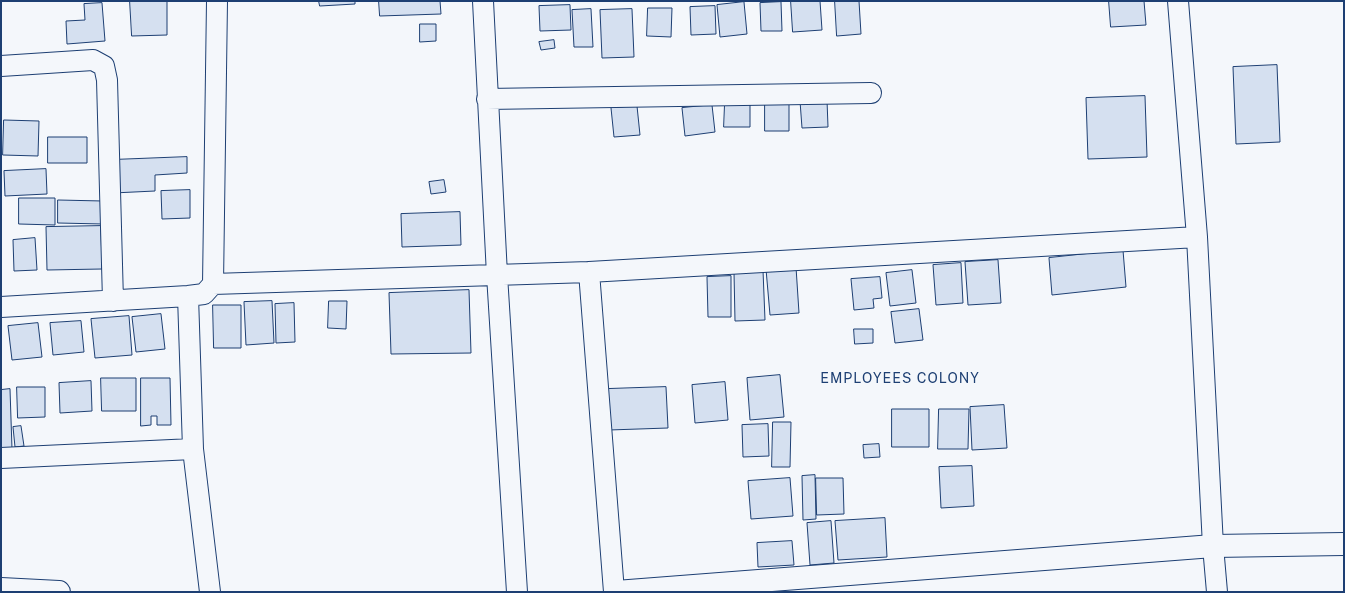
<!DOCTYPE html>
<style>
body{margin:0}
#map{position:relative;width:1345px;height:593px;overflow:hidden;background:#f4f7fb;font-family:"Public Sans",sans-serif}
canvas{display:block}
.frame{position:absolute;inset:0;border:2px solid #1d3f73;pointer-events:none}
</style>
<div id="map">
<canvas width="1345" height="593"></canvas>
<div class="frame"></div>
</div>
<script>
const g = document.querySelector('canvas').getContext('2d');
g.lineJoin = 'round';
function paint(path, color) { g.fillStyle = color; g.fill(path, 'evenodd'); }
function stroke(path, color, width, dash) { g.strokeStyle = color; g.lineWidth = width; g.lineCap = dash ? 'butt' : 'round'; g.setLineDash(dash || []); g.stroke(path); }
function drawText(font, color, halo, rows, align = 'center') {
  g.font = font + ' "Public Sans",sans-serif'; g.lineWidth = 3; g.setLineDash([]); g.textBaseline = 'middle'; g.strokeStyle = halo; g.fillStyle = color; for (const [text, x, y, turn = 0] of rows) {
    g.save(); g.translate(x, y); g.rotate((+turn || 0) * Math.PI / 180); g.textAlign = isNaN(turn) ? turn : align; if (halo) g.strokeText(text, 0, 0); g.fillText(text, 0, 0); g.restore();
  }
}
const building = new Path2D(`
 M130 1H167V35L132 36Z
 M319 1H355V4L320 6Z
 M379 1H440L441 14 380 16Z
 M791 1H820L822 30 793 32Z
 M835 1H859L861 34 837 36Z
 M1109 1H1144L1146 25 1111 27Z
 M744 2 747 34 720 37 717 5Z
 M781 2 782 31H761L760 3Z
 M102 3 105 41 67 44 66 21 85 20 84 4Z
 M570 5 571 30 540 31 539 6Z
 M715 6 716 34 691 35 690 7Z
 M648 8H672L671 37 647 36Z
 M591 9 593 47H574L572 10Z
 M632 9 634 57 602 58 600 10Z
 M420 24H436V41L420 42Z
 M554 40 555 48 541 50 539 42Z
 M1277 65 1280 142 1236 144 1233 67Z
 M1145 96 1147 157 1088 159 1086 98Z
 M827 100 828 127 802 128 800 101Z
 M765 101H789V131H765Z
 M725 103H750V127H724Z
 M712 105 715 132 685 136 682 108Z
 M637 106 640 135 614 137 611 108Z
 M4 120 39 121 38 156 3 155Z
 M48 137H87V163H48Z
 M187 157V173L155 175V191L113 193 111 160Z
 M46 169 47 194 5 196 4 171Z
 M444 180 446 192 431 194 429 182Z
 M190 190V218L162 219 161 191Z
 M19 198H55V225L19 224Z
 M58 200 103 201V224L58 223Z
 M460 212 461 245 402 247 401 214Z
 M101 226 102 269 47 270 46 227Z
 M35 238 37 270 14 271 13 240Z
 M1123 250 1126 287 1052 295 1049 258Z
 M998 260 1001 303 968 305 965 262Z
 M961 263 963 303 936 305 933 265Z
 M796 267 799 313 770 315 766 269Z
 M763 270 765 320 735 321 734 272Z
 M912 270 916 303 890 306 886 273Z
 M731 276V317H708L707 277Z
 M880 277 882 298 873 299 874 308 854 310 851 279Z
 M469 290 471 353 391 354 389 293Z
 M272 301 274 343 246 345 244 302Z
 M329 301H347L346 329 328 328Z
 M294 303 295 342 276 343 275 304Z
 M213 305H241V348H214Z
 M919 309 923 340 895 343 891 312Z
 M161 314 165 349 136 352 132 317Z
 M129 316 132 355 95 358 91 319Z
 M81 321 84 352 53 355 50 323Z
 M38 323 42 357 12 360 8 326Z
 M854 329H873V343L855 344Z
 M780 375 784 417 750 420 747 378Z
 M101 378H136V411H102Z
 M141 378H170L171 425H157V416H151V425L141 426Z
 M91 381 92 411 60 413 59 383Z
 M725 382 728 420 695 423 692 385Z
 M17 387H45V417L18 418Z
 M666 387 668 428 609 430 607 389Z
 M10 389 12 449 1 450V390Z
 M1004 405 1007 448 972 450 970 407Z
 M892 409H929V447H892Z
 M939 409H969L968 449H938Z
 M773 422H791L790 467H772Z
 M768 424 769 456 743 457 742 425Z
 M21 426 24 446 15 447 13 427Z
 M879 444 880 457 864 458 863 445Z
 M972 466 974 506 941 508 939 467Z
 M815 475 816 519 803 520 802 476Z
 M790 478 793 516 751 519 748 481Z
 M816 478H843L844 514 817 515Z
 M885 518 887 557 838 560 835 521Z
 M831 521 834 563 810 565 807 523Z
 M792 541 794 565 758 567 757 543Z`);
paint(building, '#d5e0f0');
stroke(building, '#1d3f73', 1);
const minor = new Path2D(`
 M483 1 497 275 517 592
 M1178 1 1197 237 1213 546 1217 592
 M1 66 93 60 104 66 107 80 113 301
 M487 99 871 93
 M589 272 614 592
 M213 284 589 272 1197 237
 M188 296 193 449 210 592
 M1 307 188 296 204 294 213 284 217 1
 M1 458 193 449`);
const secondary = new Path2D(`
 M1 589 59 592
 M616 592 1213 546 1344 544`);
stroke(minor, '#1d3f73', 22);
stroke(secondary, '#1d3f73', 24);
stroke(minor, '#f4f7fb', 20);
stroke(secondary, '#f4f7fb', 22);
g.letterSpacing = '1px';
drawText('14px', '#1d3f73', '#f4f7fb', [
 ["EMPLOYEES COLONY",900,379]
]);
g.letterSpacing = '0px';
</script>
